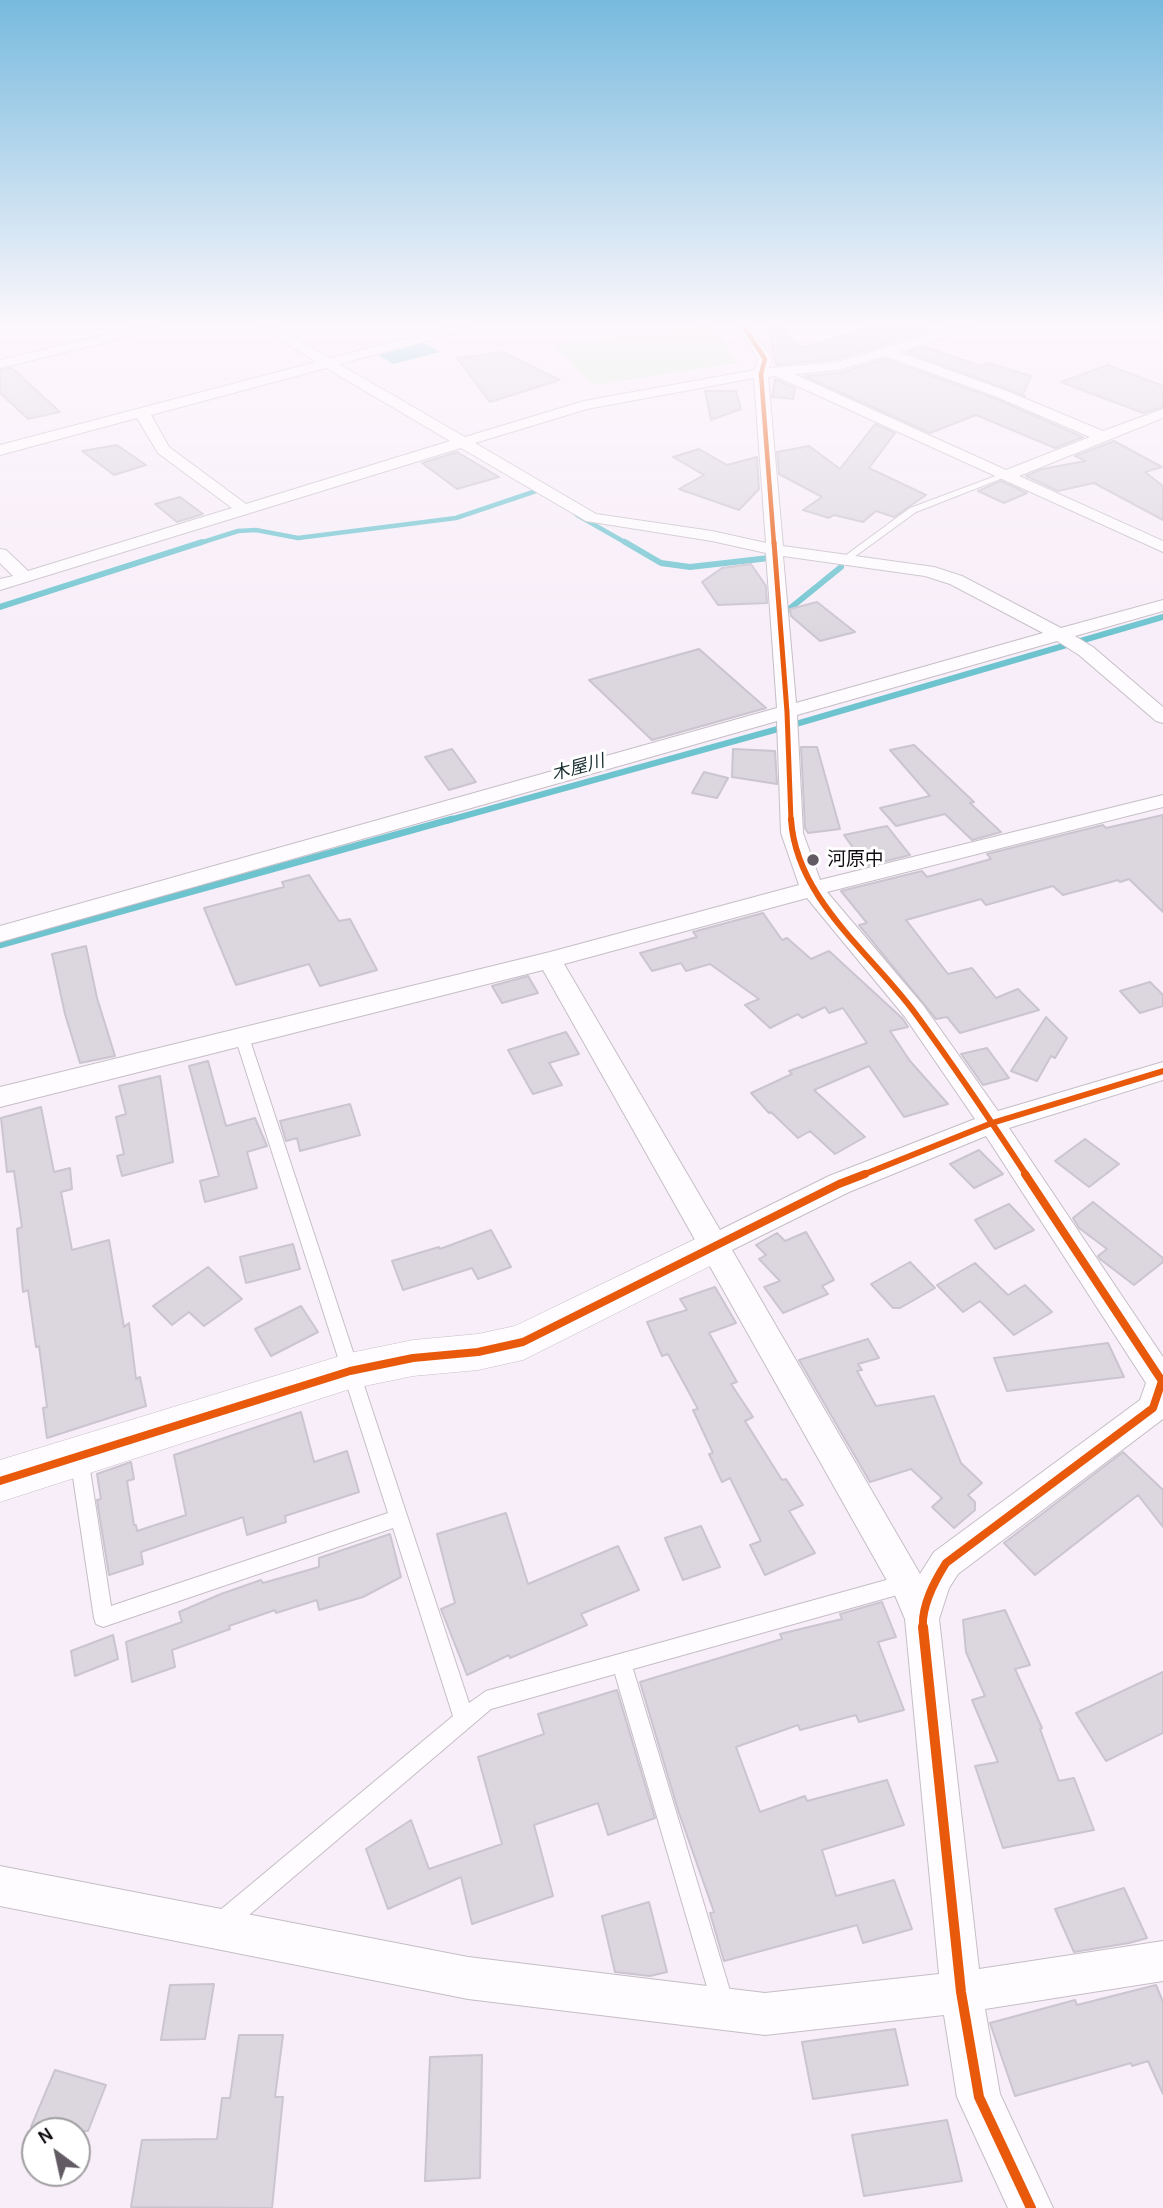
<!DOCTYPE html>
<meta charset="utf-8">
<style>
body{margin:0}
#map{position:relative;width:1163px;height:2208px;overflow:hidden;background:#f8eef9;font-family:Karla,sans-serif}
canvas{display:block}
.north{position:absolute;left:21px;top:2117px;width:70px;height:70px;box-sizing:border-box;background:#fff;border:2px solid #a09ea1;border-radius:50%;rotate:327deg;font-size:19px;font-weight:700;line-height:28px;text-align:center;color:#120c13}
.north::after{content:'';display:block;margin:auto;width:24px;height:32px;background:#625b64;clip-path:polygon(50% 0,100% 100%,50% 72%,0 100%)}
</style>
<div id="map">
<canvas width="1163" height="2208"></canvas>
<div class="north">N</div>
</div>
<script>
const g = document.querySelector('canvas').getContext('2d');
g.lineJoin = 'round';
function paint(path, color) { g.fillStyle = color; g.fill(path, 'evenodd'); }
function stroke(path, color, width, dash) { g.strokeStyle = color; g.lineWidth = width; g.lineCap = dash ? 'butt' : 'round'; g.setLineDash(dash || []); g.stroke(path); }
function drawText(font, color, halo, rows, align = 'center') {
  g.font = font + ' Karla,"Noto Sans JP",sans-serif'; g.lineWidth = 6; g.setLineDash([]); g.textBaseline = 'middle'; g.strokeStyle = halo; g.fillStyle = color; for (const [text, x, y, turn = 0] of rows) {
    g.save(); g.translate(x, y); g.rotate((+turn || 0) * Math.PI / 180); g.textAlign = isNaN(turn) ? turn : align; if (halo) g.strokeText(text, 0, 0); g.fillText(text, 0, 0); g.restore();
  }
}
paint(new Path2D(`
 M690 327H715L738 363 594 385 552 345Z`), '#d8f0d7');
paint(new Path2D(`
 M424 343 440 352 393 364 378 355Z`), '#6dc4cf');
stroke(new Path2D(`
 M577 515 628 544
 M197 544 238 531 256 530 298 538 456 518 536 491`), '#6dc4cf', 4.5);
stroke(new Path2D(`
 M625 542 661 563 690 567 769 558
 M0 607 202 542
 M788 610 841 567
 M446 821 796 724 1163 617`), '#6dc4cf', 6);
stroke(new Path2D(`
 M0 945 452 819`), '#6dc4cf', 7);
const building = new Path2D(`
 M768 327H778L802 348 870 327H926L927 331 836 359 776 365Z
 M924 347 981 366 988 363 1031 376 1023 394 1025 396 907 352Z
 M503 352 560 380 490 402 457 358Z
 M885 359 996 399 1083 437 1055 448 976 415 930 433 804 376 839 373Z
 M1108 365 1163 386V407L1143 413 1061 382Z
 M12 368 60 412 28 419 0 393V370Z
 M775 379 795 388 793 399 772 397Z
 M705 391H736L741 409 711 420Z
 M875 424 895 433 869 468 926 495 894 517 876 511 863 522 834 515 829 518 803 510 822 497 779 474 777 452 809 446 840 469Z
 M1114 441 1162 467 1145 472 1163 486V520L1094 483 1058 491 1026 476 1042 469 1086 461 1075 456Z
 M117 445 146 465 114 475 82 451Z
 M699 449 727 465 757 457 759 489 739 510 679 489 704 475 673 457Z
 M457 452 499 477 457 489 422 463Z
 M1001 481 1027 493 1004 503 978 491Z
 M180 497 203 514 177 522 155 504Z
 M751 564 766 586 767 603 718 605 702 582 722 568Z
 M817 602 855 632 820 641 791 616 790 609Z
 M699 649 766 708 652 740 589 680Z
 M914 745 974 802 970 803 1001 832 972 840 945 814 896 826 880 808 930 796 890 750Z
 M801 747H817L840 829 808 833 805 828Z
 M452 749 476 782 449 790 425 757Z
 M733 749 775 751 777 784 732 777Z
 M704 772 728 778 717 798 692 793Z
 M1163 815V912L1129 879 1120 882 1118 880 1063 895 1053 886 986 905 981 899 906 920 948 974 972 968 996 998 1018 989 1039 1010 960 1033 947 1017 936 1019 859 925 867 923 841 891 922 871 927 877 991 859 987 854 1103 825 1106 828Z
 M887 826 910 855 866 866 844 835Z
 M309 875 339 921 350 919 377 970 320 986 309 964 236 985 204 908 284 887 282 882Z
 M763 913 782 940 787 938 811 959 829 951 903 1019 908 1027 890 1031 910 1061 948 1104 904 1117 869 1066 814 1090 865 1137 835 1154 810 1131 798 1138 771 1112 769 1113 751 1093 792 1074 789 1071 867 1043 843 1008 829 1013 825 1007 802 1018 798 1014 770 1028 745 1005 759 999 710 964 686 971 681 963 652 971 640 953 697 937 693 932Z
 M86 946 97 998 115 1056 80 1063 65 1014 52 954Z
 M528 976 538 993 502 1003 492 986Z
 M1150 982 1163 995V1006L1140 1013 1120 991Z
 M1046 1017 1067 1038 1055 1058 1051 1056 1037 1081 1011 1071Z
 M566 1032 579 1054 549 1063 562 1085 533 1094 508 1050Z
 M987 1048 1009 1078 983 1085 961 1054Z
 M208 1061 226 1126 255 1118 267 1146 247 1152 257 1188 205 1202 200 1181 219 1176 189 1066Z
 M160 1076 173 1162 122 1176 117 1156 124 1154 116 1117 126 1114 119 1086Z
 M350 1104 360 1135 300 1151 297 1138 286 1141 280 1121Z
 M41 1107 54 1172 70 1168 72 1189 61 1192 72 1250 109 1240 124 1327 129 1323 136 1379 140 1377 146 1406 47 1438 43 1408 47 1407 39 1346 36 1347 28 1290 23 1292 17 1229 22 1227 14 1171 7 1172 1 1118Z
 M1085 1139 1119 1164 1089 1187 1055 1161Z
 M979 1150 1003 1174 974 1188 950 1164Z
 M1093 1202 1163 1258V1262L1134 1285 1100 1259 1098 1256 1107 1249 1079 1228 1073 1218Z
 M1009 1204 1034 1230 995 1249 975 1220Z
 M491 1230 511 1267 478 1279 472 1268 403 1290 392 1261 439 1247 440 1249Z
 M806 1232 834 1280 822 1286 828 1294 783 1313 764 1287 780 1281 759 1259 766 1255 756 1245 777 1233 785 1241Z
 M293 1244 300 1269 246 1283 240 1257Z
 M910 1262 935 1288 900 1308H893L871 1284Z
 M975 1263 1008 1295 1025 1285 1052 1312 1014 1335 980 1301 963 1312 937 1285Z
 M208 1267 242 1299 204 1326 189 1312 172 1325 153 1306Z
 M715 1287 736 1323 709 1333 737 1382 731 1384 753 1417 745 1421 782 1480 786 1479 803 1505 789 1511 815 1553 765 1575 750 1545 761 1541 730 1478 722 1482 709 1454 713 1453 693 1410 698 1409 668 1354 662 1356 647 1322 687 1310 680 1299Z
 M301 1306 318 1332 271 1356 255 1329Z
 M868 1339 879 1358 858 1364 862 1370 857 1371 876 1406 934 1396 961 1463 982 1483 968 1495 975 1502V1510L954 1528 932 1507 942 1498 911 1469 870 1482 799 1360Z
 M1108 1343 1124 1377 1007 1391 994 1358Z
 M301 1412 314 1462 347 1451 359 1492 285 1516 286 1522 247 1535 243 1517 141 1552 143 1564 109 1575 97 1500 101 1499 97 1474 131 1462 134 1479 127 1481 134 1525H136L137 1531 186 1515 174 1455Z
 M1123 1452 1163 1490V1527L1138 1495 1035 1575 1004 1543Z
 M506 1513 528 1584 618 1546 639 1590 581 1614 587 1625 510 1658 509 1655 467 1675 441 1609 455 1603 437 1534Z
 M701 1526 720 1567 683 1580 665 1538Z
 M390 1534 401 1577 363 1597 319 1610 317 1600 276 1613 275 1610 229 1626 230 1629 172 1650 175 1667 132 1682 126 1642 182 1622 179 1612 221 1594 261 1580 263 1583 319 1567V1558Z
 M882 1602 896 1637 878 1642 904 1710 859 1722 856 1715 800 1730 798 1725 736 1747 760 1812 805 1796 807 1801 887 1780 904 1825 822 1850 836 1896 894 1880 912 1929 863 1943 857 1925 724 1961 710 1913 714 1912 678 1810 640 1682 782 1639 780 1634 842 1619 840 1614Z
 M1005 1610 1030 1665 1015 1669 1042 1728 1040 1729 1059 1781 1074 1778 1094 1830 1003 1848 975 1766 998 1762 972 1700 985 1696 966 1652 963 1620Z
 M113 1635 118 1659 75 1676 71 1651Z
 M1163 1672V1733L1106 1761 1076 1713Z
 M617 1690 655 1818 608 1835 598 1803 534 1825 553 1896 472 1924 461 1877 388 1909 366 1849 411 1820 429 1869 502 1844 478 1757 544 1734 538 1714Z
 M1124 1888 1147 1938 1129 1943 1074 1952 1055 1909Z
 M649 1902 667 1972 650 1976 615 1972 602 1916Z
 M214 1984 205 2039 161 2040 170 1985Z
 M1156 1985 1163 2002V2094L1148 2061 1132 2066 1131 2063 1015 2096 990 2023 1075 2000 1077 2005Z
 M895 2029 908 2085 813 2099 802 2042Z
 M239 2035H283L275 2097H283L272 2208 131 2207 142 2140 217 2139 222 2098H230Z
 M482 2055 480 2178 425 2181 430 2057Z
 M55 2070 106 2085 88 2131H44L31 2127Z
 M947 2120 962 2181 864 2196 852 2135Z`);
paint(building, '#dcd7df');
stroke(building, '#cac5cf', 2);
const lane = new Path2D(`
 M1001 474 1008 476 916 512 850 560 842 558 910 508Z
 M242 1032 249 1037 469 1703 486 1691 908 1574 914 1577 917 1583 914 1589 908 1592 633 1669 734 2004 731 2012 723 2015 715 2012 712 2004 615 1674 491 1709 229 1932 221 1935 213 1932 210 1924 213 1916 453 1716 393 1528 103 1627 96 1624 94 1618 70 1457 73 1452 79 1449 85 1452 88 1457 111 1606 388 1513 235 1037Z`);
const street = new Path2D(`
 M137 327H159L157 330 0 368V360Z
 M260 327H275L330 358 450 327H470L469 330 339 364 465 437 584 401 755 370 758 359 738 327H750L772 359 769 368 837 362 952 327H971L970 330 899 352 1007 391 1103 431 1163 409V418L1019 476 1163 541V552L775 376 768 377 783 546 934 567 962 576 1061 628 1163 600V611L1075 636 1093 647 1163 707V723L1156 721 1079 655 1057 641 797 715 803 833 820 880 1163 795V807L827 892 923 1005 998 1111 1163 1062V1080L1009 1128 1163 1357V1419L958 1574 949 1588 939 1619 979 1969 1163 1941V1981L985 2009 1000 2094 1053 2208H1008L957 2097 944 2015 765 2035 468 1999 0 1906V1866L468 1957 765 1993 939 1974 905 1619 894 1593 543 970 0 1107V1087L550 952 799 885 781 833 777 721 0 942V926L777 708 766 553 712 541 586 521 461 448 0 590V579L13 576 0 563V549L6 550 28 571 232 508 158 453 137 418 0 455V445L316 362ZM885 356 997 397 1090 437 1006 470 794 374 838 370ZM326 368 450 441 246 504 169 447 151 415ZM754 378 766 543 712 531 596 514 475 443 587 409ZM783 556 925 576 950 584 1043 633 796 703ZM807 898 905 1017 975 1119 829 1176 720 1230 564 964ZM986 1136 1146 1383 1140 1400 934 1552 920 1574 732 1250 849 1192Z`);
const secondary = new Path2D(`
 M712 1231 726 1236 732 1247 726 1258 523 1360 478 1370 413 1376 350 1389 0 1502V1460L350 1353 413 1340 478 1334 515 1326Z`);
stroke(lane, '#c5bec6', 2);
stroke(street, '#c5bec6', 2);
stroke(secondary, '#c5bec6', 1);
paint(lane, '#fefcfe');
paint(street, '#fefcfe');
paint(secondary, '#fefcfe');
stroke(new Path2D(`
 M744 327 765 359 761 374 774 544`), '#e8590c', 4.5);
stroke(new Path2D(`
 M774 542 787 712 791 821`), '#e8590c', 5);
stroke(new Path2D(`
 M791 819C796 899 871 953 915 1013 954 1066 991 1121 1027 1176
 M860 1176 992 1123 1163 1071`), '#e8590c', 6);
stroke(new Path2D(`
 M0 1481 350 1371 413 1358 478 1352 523 1342 839 1184 865 1174
 M923 1629C921 1606 934 1582 946 1563L1153 1408 1162 1381 1025 1174`), '#e8590c', 8);
stroke(new Path2D(`
 M923 1627 961 1992 979 2097 1031 2208`), '#e8590c', 10);
const sky = g.createLinearGradient(0, 0, 0, 636);
sky.addColorStop(0, '#77bade');
sky.addColorStop(0.51, '#fcf7fc');
sky.addColorStop(1, '#fcf7fc00');
g.fillStyle = sky;
g.fillRect(0, 0, 1163, 636);
for (const [x, y, r, color] of [
 [813,860,7,"#625b64"]
]) { const dot = new Path2D(); dot.arc(x, y, r, 0, 2 * Math.PI); g.fillStyle = color; g.fill(dot); stroke(dot, '#fff', 2.5); }
drawText('italic 18px', '#192e30', '#fff', [
 ["木屋川",578,768,-15]
]);
drawText('19px', '#120c13', '#fff', [
 ["河原中",827,860]
], 'left');
</script>
